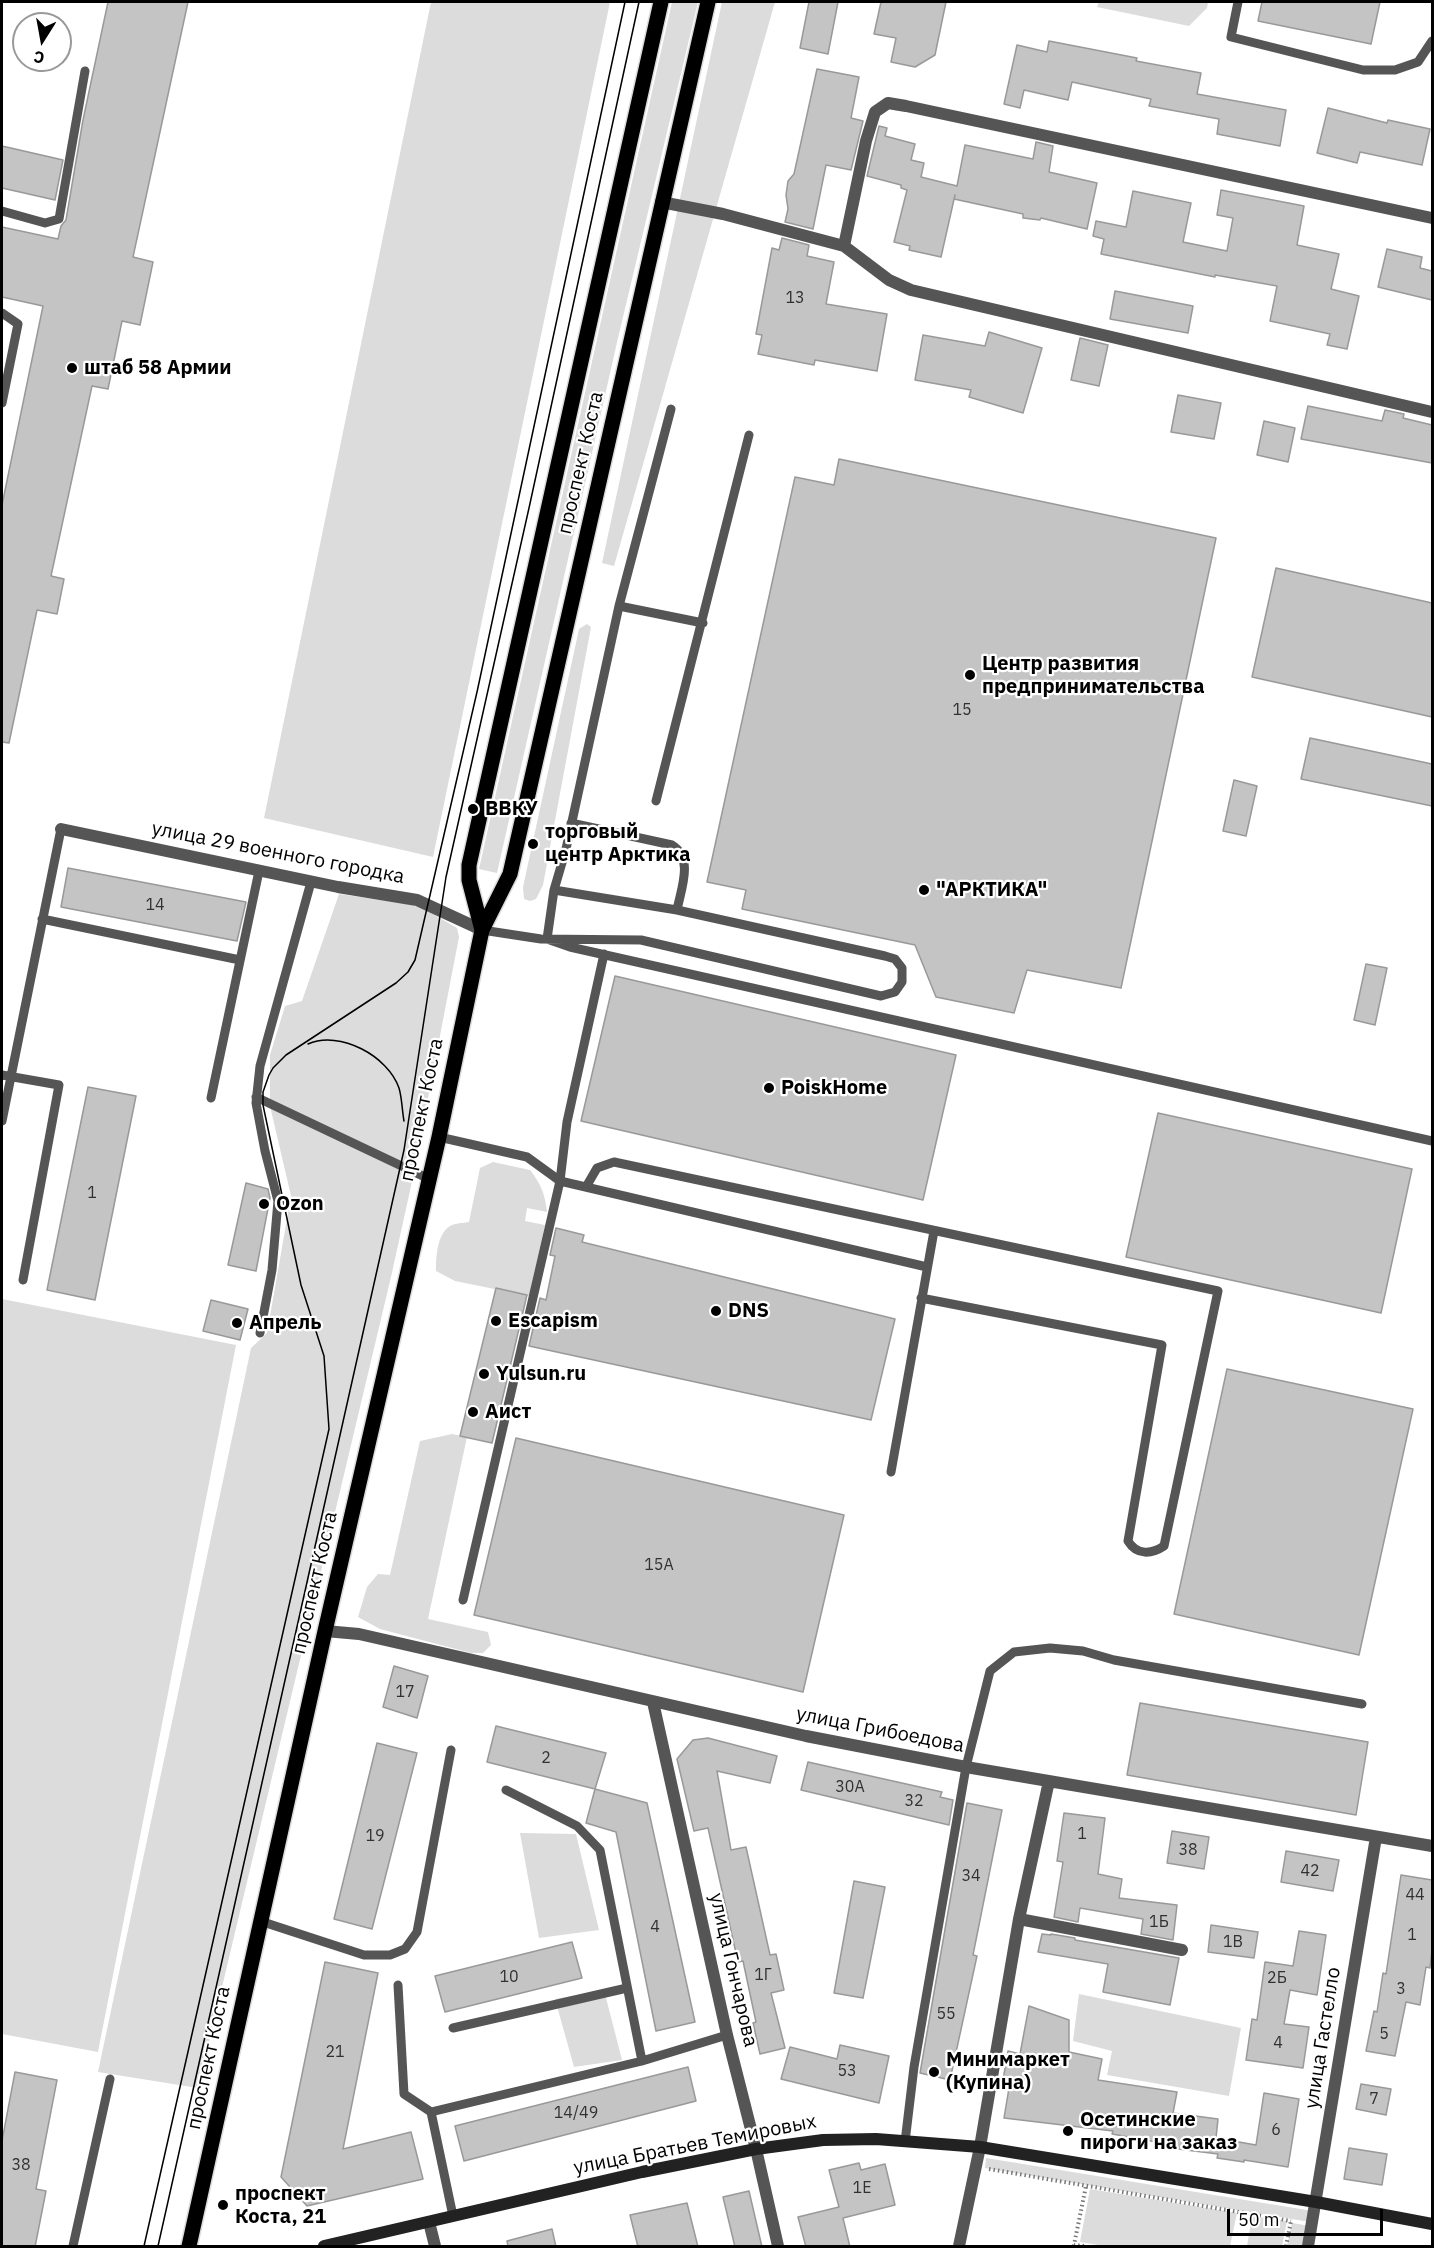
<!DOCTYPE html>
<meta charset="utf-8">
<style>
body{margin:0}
#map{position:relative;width:1434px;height:2248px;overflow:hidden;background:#fff;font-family:"IBM Plex Sans",sans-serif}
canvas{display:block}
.frame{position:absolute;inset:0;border:3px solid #000;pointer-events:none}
.north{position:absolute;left:12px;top:12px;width:60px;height:60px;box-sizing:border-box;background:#fff;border:2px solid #999;border-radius:50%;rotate:191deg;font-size:16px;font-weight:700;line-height:24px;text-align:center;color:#000}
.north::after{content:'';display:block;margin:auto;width:21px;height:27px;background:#000;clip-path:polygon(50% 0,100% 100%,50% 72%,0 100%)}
.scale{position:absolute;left:1227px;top:2209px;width:156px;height:27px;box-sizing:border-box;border:3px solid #000;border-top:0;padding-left:8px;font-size:18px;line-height:21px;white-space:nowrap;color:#000;-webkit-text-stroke:4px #fff;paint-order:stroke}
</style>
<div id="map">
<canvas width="1434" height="2248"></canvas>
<div class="frame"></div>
<div class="north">С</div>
<div class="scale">50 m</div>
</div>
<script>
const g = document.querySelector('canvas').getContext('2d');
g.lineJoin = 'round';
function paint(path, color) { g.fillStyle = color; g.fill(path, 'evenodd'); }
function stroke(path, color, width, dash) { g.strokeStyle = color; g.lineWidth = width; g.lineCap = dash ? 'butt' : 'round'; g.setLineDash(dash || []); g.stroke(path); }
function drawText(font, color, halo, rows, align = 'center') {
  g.font = font + ' "IBM Plex Sans",sans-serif'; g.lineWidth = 4.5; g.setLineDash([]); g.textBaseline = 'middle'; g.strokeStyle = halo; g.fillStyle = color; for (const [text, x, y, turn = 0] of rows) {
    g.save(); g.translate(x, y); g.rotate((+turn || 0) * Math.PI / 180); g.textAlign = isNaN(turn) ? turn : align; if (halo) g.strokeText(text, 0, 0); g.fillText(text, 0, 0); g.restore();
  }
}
paint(new Path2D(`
 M431 2H610L433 857 264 818Z
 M672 2H698L618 338 497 873 479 869Z
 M722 2H775L614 566 602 563Z
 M1099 2H1208L1207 8 1189 26 1097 7Z
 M587 624 591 627 543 885 536 899 530 901 524 899 523 887 579 629Z
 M339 894 409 904 428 911 457 928 459 937 411 1186 391 1277 198 2088 98 2072 251 1348 267 1333 291 1196 270 1106V1055L285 1006 302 1001Z
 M493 1162 530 1170C541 1184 545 1194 547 1212L527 1208 525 1221 545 1225 529 1296 455 1281 436 1271C436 1257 437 1234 450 1226 455 1223 464 1223 469 1222L480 1168Z
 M2 1299 236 1345 98 2052 2 2034Z
 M452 1434 467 1437 428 1619 488 1632 491 1645 483 1653H471L380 1629 358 1617 367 1587 378 1574 390 1575 420 1441Z
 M520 1833 576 1834 599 1930 539 1938Z
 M604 1990 622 2060 574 2067 555 1999Z
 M1079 1994 1241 2028 1229 2096 1107 2075 1112 2051 1073 2041Z
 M986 2158 1313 2211 1310 2222 985 2168Z
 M1090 2189 1237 2213 1230 2246H1104L1080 2242Z
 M1252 2216 1287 2221 1282 2246H1247Z
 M1292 2223 1310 2226 1306 2246H1287Z`), '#dcdcdc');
const building = new Path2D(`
 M108 2H188L133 257 153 262 140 325 122 321 108 389 92 386 51 576 64 579 57 614 37 610 9 743 2 742V505L43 306 2 297V227L58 239 61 226 66 220 83 120Z
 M809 2H838L828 54 800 48Z
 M881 2H946L935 55 915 67 891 62 896 38 874 34Z
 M1262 2H1380L1371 44 1258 21Z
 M1049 41 1137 58 1136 61 1201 73 1197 94 1286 110 1280 146 1217 134 1219 119 1149 106 1151 99 1072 82 1068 100 1024 90 1020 108 1004 104 1017 45 1047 52Z
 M817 69 859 77 851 118 863 121 851 170 826 165 813 229 785 222 788 209 786 195 788 181 794 174Z
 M1328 108 1387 123 1388 120 1430 129 1422 165 1360 152 1357 163 1317 153Z
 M879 126 887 128 885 136 915 144 911 160 924 163 921 177 957 186 965 145 1033 159 1036 142 1053 146 1049 172 1097 183 1087 229 1041 218 1040 220 1023 218V214L954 199 955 195 941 257 909 250 910 246 894 242 907 190 901 188V185L867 176Z
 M2 146 63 160 55 200 2 188Z
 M1221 190 1304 206 1297 245 1339 254 1331 289 1359 296 1347 349 1327 345 1330 334 1270 321 1277 286 1215 275V277L1101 254 1104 239 1093 236 1096 221 1126 227 1133 191 1191 203 1183 242 1227 251 1233 218 1217 215Z
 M782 238 809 245 807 256 834 262 826 304 887 314 877 371 815 360 814 365 758 354 762 335 756 334 772 248 779 250Z
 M1387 249 1422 257 1420 268 1432 271V300L1378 287Z
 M1115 291 1193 306 1188 333 1110 319Z
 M989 332 1042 348 1023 413 969 397 971 390 915 380 923 335 985 346Z
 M1080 338 1108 345 1099 386 1071 380Z
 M1178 395 1221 403 1214 439 1171 432Z
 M1308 406 1382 421 1385 410 1404 414 1403 418 1432 425V463L1301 439Z
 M1264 421 1295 428 1288 462 1257 455Z
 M839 459 1216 538 1121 988 1027 970 1014 1013 936 997 915 945 742 909 746 890 707 882 795 477 834 485Z
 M1276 568 1432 603V717L1252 677Z
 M1310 738 1432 764V806L1301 779Z
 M1234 780 1257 786 1246 836 1223 831Z
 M68 868 246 902 237 941 61 907Z
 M1366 964 1387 968 1375 1025 1354 1020Z
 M615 976 956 1055 923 1200 581 1121Z
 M88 1087 136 1096 95 1300 47 1290Z
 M1158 1113 1412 1169 1381 1313 1126 1257Z
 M246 1183 268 1189 270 1198 256 1271 228 1265Z
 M556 1228 584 1235 582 1242 895 1319 871 1420 529 1346 540 1298 546 1300 555 1256 550 1255Z
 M496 1288 527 1295 492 1443 460 1436Z
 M211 1300 248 1309 240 1340 203 1331Z
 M1227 1369 1413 1409 1359 1655 1174 1614Z
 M516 1438 844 1515 803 1692 474 1615Z
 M394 1666 428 1676 417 1718 383 1707Z
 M1140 1703 1368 1742 1356 1815 1127 1775Z
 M496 1726 606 1753 595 1789 487 1762Z
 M708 1738 777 1756 770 1783 717 1771 731 1850 746 1847 770 1955 776 1954 784 1990 771 1993 785 2048 760 2054 753 2023 756 2022 743 1961 738 1962 708 1828 694 1831 677 1759 693 1740Z
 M377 1743 417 1753 372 1929 334 1919Z
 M808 1762 942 1792 940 1797 953 1800 949 1825 801 1790Z
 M595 1789 647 1803 695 2022 656 2031 616 1832 586 1823Z
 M967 1803 1002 1810 973 1955 977 1956 950 2080 920 2073Z
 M1064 1813 1105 1818 1098 1874 1122 1879 1119 1898 1177 1905 1173 1940 1141 1934 1143 1919 1080 1908 1078 1922 1054 1917 1063 1862 1057 1861Z
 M1172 1831 1209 1837 1204 1869 1167 1863Z
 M1286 1851 1339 1860 1333 1891 1281 1882Z
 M1401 1875 1432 1880V1950L1430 1968 1426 1967 1420 2005 1406 2002 1395 2056 1366 2051 1374 2011 1377 2012 1383 1973 1386 1974Z
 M854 1881 885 1887 863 1998 834 1993Z
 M1211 1925 1258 1932 1254 1958 1208 1952Z
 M1299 1931 1326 1935 1317 1995 1290 1990 1284 2024 1309 2027 1303 2068 1246 2060 1252 2019 1257 2020 1265 1962 1293 1966Z
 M1042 1934 1051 1935V1934L1075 1938V1940L1179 1958 1170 2005 1103 1992 1108 1964 1038 1952Z
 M572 1942 582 1978 445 2012 435 1976Z
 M325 1962 378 1973 343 2149 411 2132 423 2179 307 2206 281 2177Z
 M1029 2006 1069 2020V2052L1102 2059 1098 2080 1177 2092 1173 2113 1218 2119 1216 2138 1256 2145 1264 2093 1299 2099 1288 2167 1244 2160V2162L1217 2158 1218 2154 1178 2149 1179 2146 1112 2134 1113 2131 1004 2118 1010 2082 1003 2080 1008 2051 1020 2054Z
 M840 2045 889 2056 879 2103 781 2079 790 2047 837 2059Z
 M688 2067 696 2101 464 2161 455 2126Z
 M15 2072 57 2080 36 2189 46 2191 35 2247H2V2141Z
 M1361 2084 1391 2089 1386 2115 1356 2109Z
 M1349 2148 1387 2154 1382 2185 1344 2179Z
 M859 2163 861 2170 885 2164 895 2205 843 2218 850 2247H806L798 2217 839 2207 829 2170Z
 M749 2191 762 2247H735L723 2197Z
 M687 2203 698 2247H638L630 2215Z
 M552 2229 556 2247H508L507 2241Z`);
paint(building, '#c4c4c4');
stroke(building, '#999', 1.5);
const primary = new Path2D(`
 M482 930 469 880V865L661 2
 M189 2246 325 1631 439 1137 482 930 510 874 708 2`);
stroke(primary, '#dbdbdb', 18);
stroke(new Path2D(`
 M989 2169 1291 2221
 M1084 2246 1074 2245 1086 2186
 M1286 2246 1291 2221`), '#777', 4, [1.5, 3]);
stroke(new Path2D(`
 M1238 2 1231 37 1363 70H1395L1418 62 1432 41
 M2 211 45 223 59 219 85 71
 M2 313 18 324 2 403
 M619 606 703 623
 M656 801 749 435
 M571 823 672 845C694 858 681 889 677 910
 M42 919 240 960
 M482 930 541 939 641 940 881 996 895 992 902 982V968L895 959 885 956 677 910 554 890
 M547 939 570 947 1432 1141
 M547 939 554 890 566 849 619 606 671 409
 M2 1075 59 1085 23 1280
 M256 1097 429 1179
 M211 1098 259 871
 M2 1121 61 829
 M439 1137 527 1157 560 1181 927 1267
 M586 1187 597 1168 614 1162 1218 1291 1164 1546C1152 1554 1137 1556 1128 1541L1162 1345 921 1298
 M260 1333 272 1270 278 1201 265 1151 256 1103 260 1066 311 882
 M891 1472 934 1231
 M463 1600 560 1181 567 1122 604 954
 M506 1790 577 1826 600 1850 642 2061
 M260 1921 364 1955H390L405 1949 417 1932 451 1750
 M398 1985 404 2094 431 2112
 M453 2028 627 1988
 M905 2142 914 2067 966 1767 990 1671 1014 1652 1050 1648 1083 1651 1114 1660 1362 1704
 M453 2216 431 2112 642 2061 727 2035
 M73 2246 110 2079`), '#555', 9);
stroke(new Path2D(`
 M661 202 723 214 844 246 889 280 911 290 1432 412
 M844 246 866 141 875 112 888 103 906 106 1432 218
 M61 829 338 887 417 900 482 930
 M325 1631 359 1634 806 1736 966 1767 1432 1846
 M653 1702 727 2035 756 2149 778 2246
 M1019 1919 1182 1950
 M429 2222 435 2246
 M959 2246 980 2147 1019 1919 1049 1781
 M1308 2246 1376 1837`), '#555', 12);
stroke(new Path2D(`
 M324 2246 642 2172 756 2149 823 2140 876 2139 980 2147 1316 2202 1432 2224`), '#222', 12);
stroke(primary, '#000', 15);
stroke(new Path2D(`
 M308 1044C340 1030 388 1056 399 1088 402 1098 402 1110 404 1121
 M144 2246 329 1429 324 1356 301 1285 263 1105V1092L269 1075 273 1068 286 1055 396 983 408 972 415 960 477 692 625 2
 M158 2246 404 1150 446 877 529 508 639 2`), '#000', 1.5);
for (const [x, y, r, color] of [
 [72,368,6,"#000"],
 [970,675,6,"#000"],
 [473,809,6,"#000"],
 [533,844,6,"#000"],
 [924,890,6,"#000"],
 [769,1088,6,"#000"],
 [264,1204,6,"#000"],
 [716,1311,6,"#000"],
 [496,1321,6,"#000"],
 [237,1323,6,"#000"],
 [484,1374,6,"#000"],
 [473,1412,6,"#000"],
 [934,2072,6,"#000"],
 [1068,2131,6,"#000"],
 [223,2205,6,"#000"]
]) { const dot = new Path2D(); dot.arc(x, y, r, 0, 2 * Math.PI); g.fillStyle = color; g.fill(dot); stroke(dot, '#fff', 2); }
drawText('16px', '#313131', null, [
 ["13",795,298],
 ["15",962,710],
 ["14",155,905],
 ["1",92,1193],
 ["15А",659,1565],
 ["17",405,1692],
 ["2",546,1758],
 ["30А",850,1787],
 ["32",914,1801],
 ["1",1082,1834],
 ["19",375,1836],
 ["38",1188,1850],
 ["42",1310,1871],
 ["34",971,1876],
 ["44",1415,1895],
 ["1Б",1159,1922],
 ["4",655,1927],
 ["1",1412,1935],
 ["1В",1233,1942],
 ["1Г",763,1975],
 ["10",509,1977],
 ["2Б",1277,1978],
 ["3",1401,1989],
 ["55",946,2014],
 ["5",1384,2034],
 ["4",1278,2043],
 ["21",335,2052],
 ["53",847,2071],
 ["7",1374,2099],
 ["14/49",576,2113],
 ["6",1276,2130],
 ["38",21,2165],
 ["1Е",862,2188]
]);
drawText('bold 20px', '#000', '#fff', [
 ["штаб 58 Армии",84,368],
 ["Центр развития",982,664],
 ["предпринимательства",982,687],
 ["ВВКУ",485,809],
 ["торговый",545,832],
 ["центр Арктика",545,855],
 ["\"АРКТИКА\"",936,890],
 ["PoiskHome",781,1088],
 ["Ozon",276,1204],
 ["DNS",728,1311],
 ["Escapism",508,1321],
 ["Апрель",249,1323],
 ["Yulsun.ru",496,1374],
 ["Аист",485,1412],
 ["Минимаркет",946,2060],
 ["(Купина)",946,2083],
 ["Осетинские",1080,2120],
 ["пироги на заказ",1080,2143],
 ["проспект",235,2194],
 ["Коста, 21",235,2217]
], 'left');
drawText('20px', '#000', '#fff', [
 ["проспект Коста",581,463,-77],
 ["улица 29 военного городка",278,853,11],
 ["проспект Коста",422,1110,-78],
 ["проспект Коста",315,1583,-77],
 ["улица Грибоедова",880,1730,11],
 ["улица Гончарова",733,1970,77],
 ["улица Гастелло",1323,2038,-81],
 ["проспект Коста",209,2058,-78],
 ["улица Братьев Темировых",695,2145,-11]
]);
</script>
